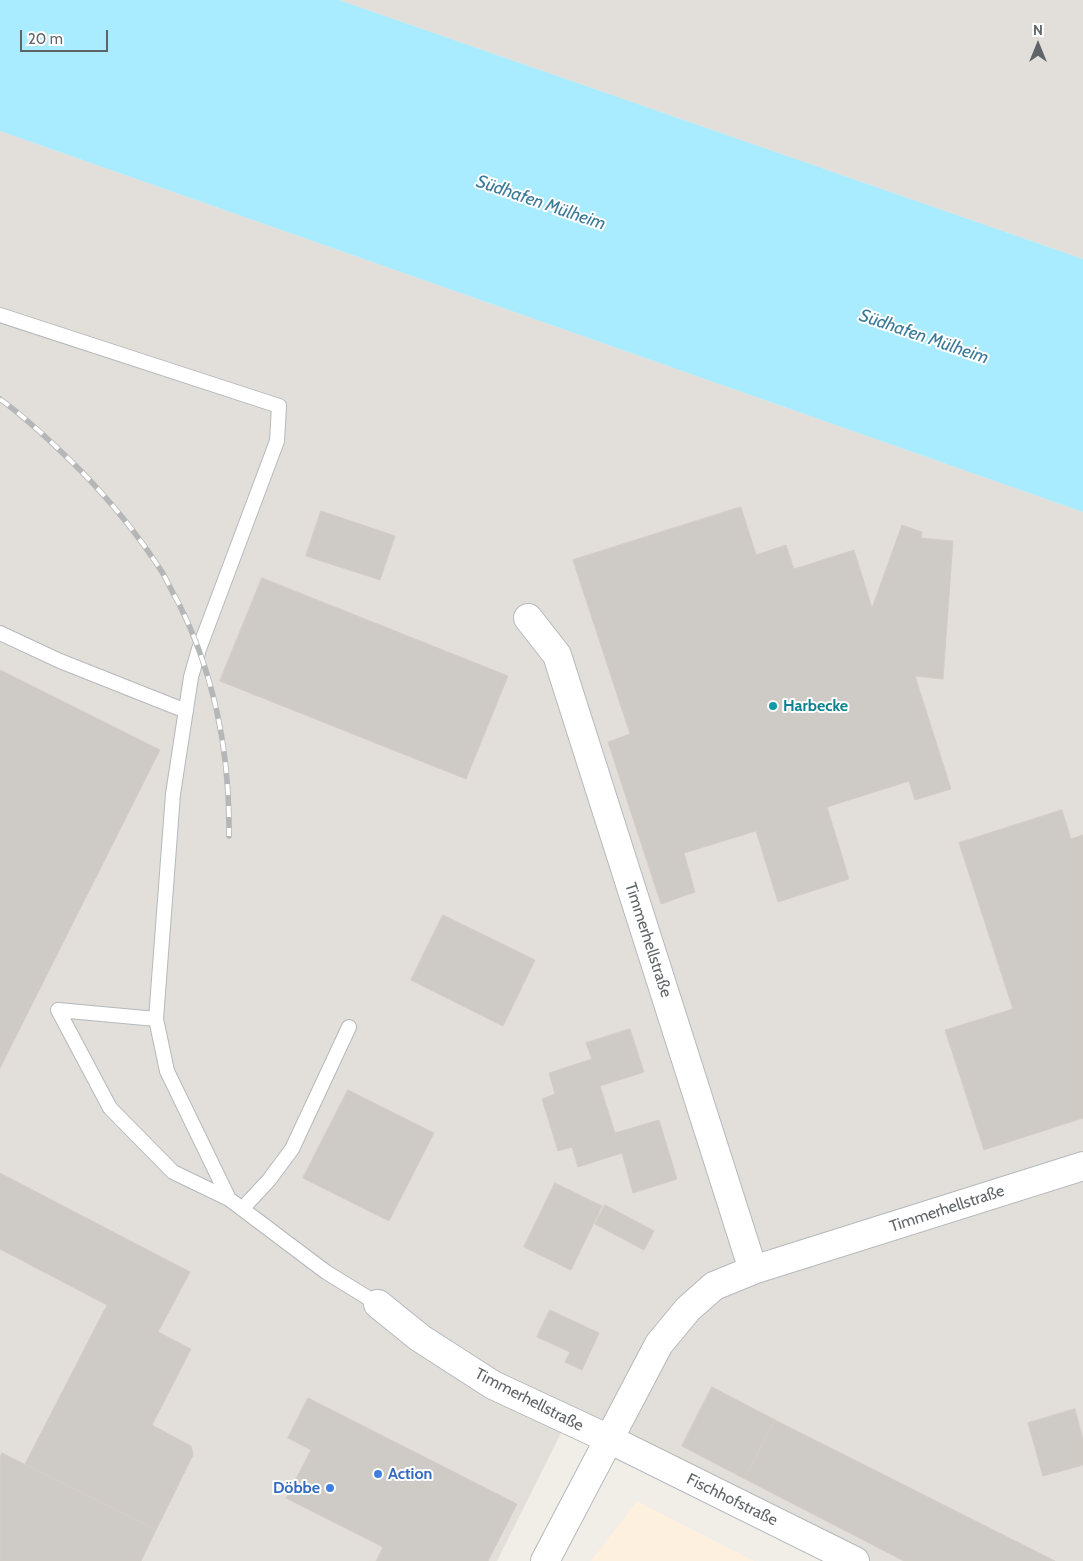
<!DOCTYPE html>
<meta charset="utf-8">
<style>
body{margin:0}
#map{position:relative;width:1083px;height:1561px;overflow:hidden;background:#f1ede7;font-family:Cabin,sans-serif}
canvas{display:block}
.north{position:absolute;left:1013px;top:20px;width:50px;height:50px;-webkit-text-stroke:4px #fff;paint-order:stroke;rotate:0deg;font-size:14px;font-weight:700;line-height:20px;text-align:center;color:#5e6467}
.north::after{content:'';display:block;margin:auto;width:18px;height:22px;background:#5e6467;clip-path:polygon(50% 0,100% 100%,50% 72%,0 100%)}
.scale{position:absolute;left:20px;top:30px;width:88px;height:22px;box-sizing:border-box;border:2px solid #5e6467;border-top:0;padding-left:6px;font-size:15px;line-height:18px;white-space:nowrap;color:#5e6467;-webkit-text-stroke:4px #fff;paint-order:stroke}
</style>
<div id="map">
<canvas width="1083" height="1561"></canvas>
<div class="north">N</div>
<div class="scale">20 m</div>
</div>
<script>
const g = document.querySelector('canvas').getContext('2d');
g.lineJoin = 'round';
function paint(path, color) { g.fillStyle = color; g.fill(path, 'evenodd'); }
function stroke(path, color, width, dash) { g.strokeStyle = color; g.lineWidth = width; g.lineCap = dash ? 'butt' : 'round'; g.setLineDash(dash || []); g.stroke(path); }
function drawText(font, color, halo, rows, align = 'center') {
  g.font = font + ' Cabin,sans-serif'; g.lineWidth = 4; g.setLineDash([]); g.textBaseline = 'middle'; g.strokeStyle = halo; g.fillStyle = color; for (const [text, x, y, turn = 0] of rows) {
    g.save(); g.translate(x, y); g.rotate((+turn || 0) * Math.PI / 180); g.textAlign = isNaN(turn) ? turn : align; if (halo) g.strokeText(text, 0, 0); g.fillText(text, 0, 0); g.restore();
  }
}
paint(new Path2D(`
 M637 1501 754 1561H591Z`), '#fef0df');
paint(new Path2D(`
 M339 0H1083V259Z
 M0 131 1083 512V1561H856L571 1413 497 1561H0Z`), '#e2dfdb');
paint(new Path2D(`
 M0 0H339L1083 259V512L0 131Z`), '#a9ebff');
const building = new Path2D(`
 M741 507 756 555 786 545 794 569 854 550 872 608 902 525 922 532 921 538 953 541 943 679 915 676 951 789 915 800 909 781 827 807 849 879 778 902 756 831 684 853 695 892 661 904 608 742 630 734 573 560Z
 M321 511 395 536 380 580 306 556Z
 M262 578 508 676 466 779 220 681Z
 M0 670 160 750 0 1068Z
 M1062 810 1071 839 1083 835V1118L984 1150 945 1030 1013 1009 959 843Z
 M443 915 535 960 503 1026 411 980Z
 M630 1029 644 1072 600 1086 615 1133 659 1120 677 1179 633 1193 622 1153 578 1167 572 1147 558 1151 542 1099 555 1094 549 1073 592 1059 586 1043Z
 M348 1090 434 1133 389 1221 303 1178Z
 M0 1173 190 1272 158 1332 191 1349 152 1425 191 1446 193 1455 156 1530 25 1464 107 1305 0 1249Z
 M555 1183 602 1206 571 1270 524 1247Z
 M605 1205 654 1231 644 1250 595 1224Z
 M550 1310 599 1333 582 1370 565 1362 570 1352 537 1337Z
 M712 1387 775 1420 745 1479 682 1446Z
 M308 1398 517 1504 488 1561H376L383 1547 286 1498 311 1450 288 1438Z
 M1075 1409 1083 1440V1465L1043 1476 1028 1423Z
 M775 1420 1055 1561H904L745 1479Z
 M2 1453 156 1530 141 1561H0V1457Z`);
paint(building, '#cecac6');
stroke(building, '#d5cdc5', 1);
const service = new Path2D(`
 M0 315 279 406 277 441 199 649 191 677 173 794 156 1019 167 1071 229 1199
 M0 633 60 661 186 711
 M58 1010 110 1108 173 1172 229 1199 326 1272 378 1304
 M58 1010 156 1019
 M242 1209 269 1180 292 1149 349 1027`);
const minor = new Path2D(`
 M528 618 557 655 753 1270
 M378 1304 420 1338 493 1385 609 1439 855 1561
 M545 1561 659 1344 688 1309 714 1286 753 1270 1083 1166`);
stroke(service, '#b4b9bb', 16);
stroke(minor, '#b4b9bb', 30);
stroke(service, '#fff', 14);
stroke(minor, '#fff', 28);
const rail = new Path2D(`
 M0 399C30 421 56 446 82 472 112 503 139 536 162 572 168 582 172 592 178 602 215 675 230 755 229 836`);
stroke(rail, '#b5b6b7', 5.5);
stroke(rail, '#fff', 4, [11]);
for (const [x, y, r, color] of [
 [773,706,5,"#0f9aa8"],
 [378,1474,5,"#3f7fe0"],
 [330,1488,5,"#3f7fe0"]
]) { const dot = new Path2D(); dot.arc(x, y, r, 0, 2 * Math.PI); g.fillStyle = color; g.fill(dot); stroke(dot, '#fff', 2); }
drawText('bold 16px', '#0d838f', '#fff', [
 ["Harbecke",783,706]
], 'left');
drawText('16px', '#5e6467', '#fff', [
 ["Timmerhellstraße",648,940,72],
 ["Timmerhellstraße",947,1209,-18],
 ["Timmerhellstraße",529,1400,27],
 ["Fischhofstraße",732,1500,26]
]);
drawText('bold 16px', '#366cbe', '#fff', [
 ["Action",388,1474],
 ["Döbbe",320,1488,"right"]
], 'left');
drawText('italic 18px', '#3b7b98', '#fff', [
 ["Südhafen Mülheim",541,203,19],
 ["Südhafen Mülheim",924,337,19]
]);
</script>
